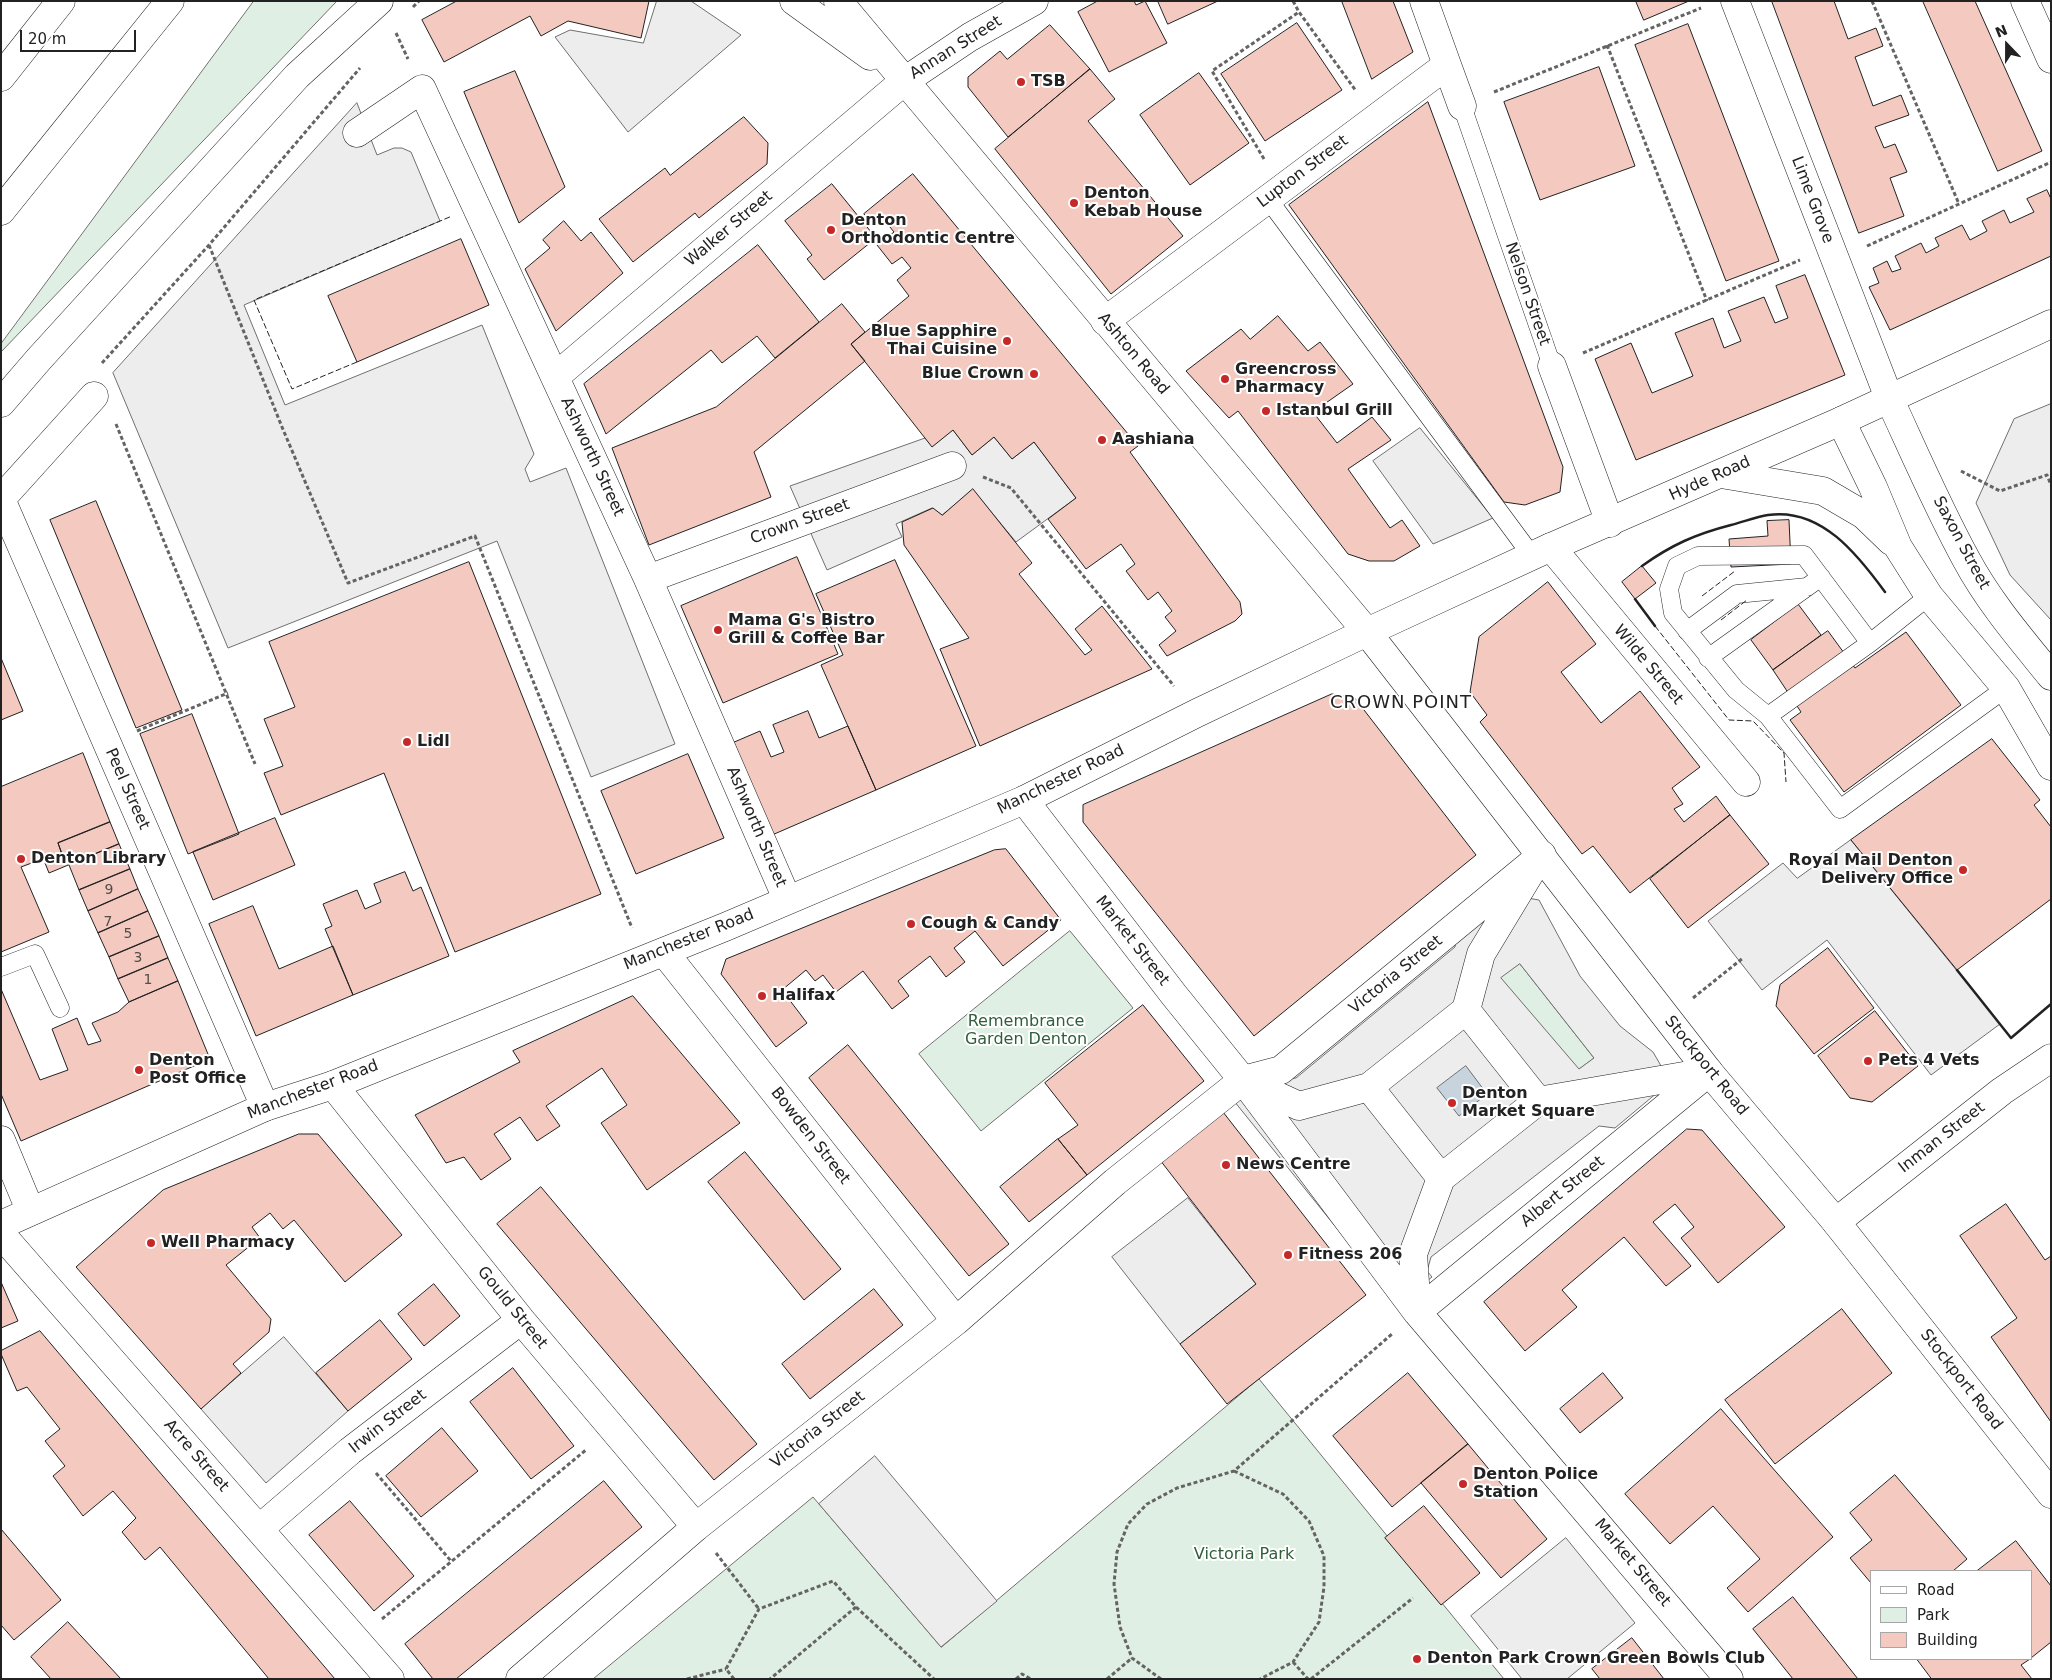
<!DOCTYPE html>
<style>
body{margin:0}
#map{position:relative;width:2052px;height:1680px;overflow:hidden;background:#fff;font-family:"DejaVu Sans",sans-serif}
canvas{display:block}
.frame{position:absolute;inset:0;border:2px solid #222;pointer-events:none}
.legend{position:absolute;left:1870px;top:1570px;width:162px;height:90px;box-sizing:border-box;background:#fff;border:1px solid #a7a7a7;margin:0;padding:6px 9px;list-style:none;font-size:15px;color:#222}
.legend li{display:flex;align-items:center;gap:10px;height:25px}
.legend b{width:25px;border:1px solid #a7a7a7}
.north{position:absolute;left:1982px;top:20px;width:50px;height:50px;-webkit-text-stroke:4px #fff;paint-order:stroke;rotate:338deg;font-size:14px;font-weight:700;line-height:20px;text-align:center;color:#222}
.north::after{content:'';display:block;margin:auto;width:18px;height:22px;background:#222;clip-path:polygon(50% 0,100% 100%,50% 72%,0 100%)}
.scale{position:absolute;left:20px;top:30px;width:116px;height:22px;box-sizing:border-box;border:2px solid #222;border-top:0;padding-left:6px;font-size:15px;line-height:18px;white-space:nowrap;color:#222;-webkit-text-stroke:4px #fff;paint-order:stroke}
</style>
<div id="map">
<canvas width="2052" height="1680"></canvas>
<div class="frame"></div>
<ul class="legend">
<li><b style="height:6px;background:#fff"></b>Road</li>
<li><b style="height:14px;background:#e0efe3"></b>Park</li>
<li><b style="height:14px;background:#f3c9c0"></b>Building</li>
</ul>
<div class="north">N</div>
<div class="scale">20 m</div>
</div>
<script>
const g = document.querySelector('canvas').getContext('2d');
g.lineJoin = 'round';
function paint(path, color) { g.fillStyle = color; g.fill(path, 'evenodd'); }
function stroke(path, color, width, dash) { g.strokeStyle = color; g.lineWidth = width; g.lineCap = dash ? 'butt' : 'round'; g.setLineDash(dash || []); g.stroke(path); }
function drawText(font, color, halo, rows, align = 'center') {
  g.font = font + ' "DejaVu Sans",sans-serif'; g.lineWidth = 4; g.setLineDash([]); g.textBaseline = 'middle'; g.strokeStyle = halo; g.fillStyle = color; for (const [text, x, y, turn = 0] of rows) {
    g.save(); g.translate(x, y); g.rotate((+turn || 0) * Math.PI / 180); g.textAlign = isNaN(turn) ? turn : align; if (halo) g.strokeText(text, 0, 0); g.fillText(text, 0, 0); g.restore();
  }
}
const green = new Path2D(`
 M254 1H337L1 352V344Z
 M1070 931 1133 1008 981 1131 919 1054Z
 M1520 964 1594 1058 1574 1073 1500 978Z
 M1259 1379 1504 1679H593L813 1497 941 1647Z`);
paint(green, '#e0efe3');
stroke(green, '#6f6f6f', 1);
const parking = new Path2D(`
 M657 1H691L741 35 628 132 555 37 570 30 643 43Z
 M357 103 377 155 394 148H402L411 152 440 221 244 305 285 405 482 325 534 454 525 469 530 482 566 468 675 744 591 777 497 541 228 648 113 373Z
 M2051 404V620L2010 575 1976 503 2014 419Z
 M1420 428 1493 518 1433 544 1373 461Z
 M953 430 972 455 994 437 1012 459 1034 442 1076 498 1016 542 973 490 942 515 932 508 896 524 902 537 827 570 790 486 925 438 932 446Z
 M1851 840 2000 1024 1931 1075 1827 940 1762 990 1708 921 1783 863 1797 878Z
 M1516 896 1539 900 1580 976 1620 1026 1653 1052 1664 1071 1658 1092 1615 1128 1599 1126 1431 1257 1427 1271 1432 1277 1398 1304 1234 1101 1260 1082 1296 1078 1455 947 1457 933ZM1520 964 1594 1058 1579 1069 1501 978Z
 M1188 1198 1256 1284 1180 1344 1112 1257Z
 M284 1337 348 1411 266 1483 201 1409Z
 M875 1456 997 1601 941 1647 819 1504Z
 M1566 1538 1635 1623 1567 1679H1522L1471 1616Z`);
paint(parking, '#ededed');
stroke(parking, '#6f6f6f', 1);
const water = new Path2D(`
 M1466 1066 1487 1094 1459 1116 1437 1088Z`);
paint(water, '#c7d3dd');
stroke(water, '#6f6f6f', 1);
const building = new Path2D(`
 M457 1H649L641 38 568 21 541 36 530 16 444 62 422 20Z
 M1098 1H1134L1136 5 1145 1 1167 43 1109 72 1078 12Z
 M1158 1H1218L1168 24Z
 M1342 1H1393L1413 52 1372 79Z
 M1636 1H1689L1644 20Z
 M1772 1H1834L1848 39 1876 28 1883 46 1855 57 1873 106 1901 95 1909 115 1875 127 1884 148 1895 144 1907 172 1890 178 1904 216 1859 233Z
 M1923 1H1975L2042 151 1998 171Z
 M1297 23 1342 90 1265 141 1221 74Z
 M1688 24 1779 261 1726 281 1635 45Z
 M1050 25 1090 69 1008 137 968 87V77L1000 51 1007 59Z
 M1599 67 1635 166 1540 200 1504 102Z
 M1090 69 1115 99 1088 121 1183 236 1111 294 995 149Z
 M515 71 565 187 519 223 464 92Z
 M1199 73 1249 143 1190 185 1140 115Z
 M1428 102 1563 467 1560 492 1525 505 1504 502 1289 205Z
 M744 117 768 143 767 164 699 218 695 213 633 262 599 219 665 168 670 175Z
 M913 174 1138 446 1130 452 1240 602 1242 614 1235 621 1167 656 1159 645 1176 631 1165 617 1172 611 1158 592 1148 600 1126 571 1135 564 1121 544 1086 569 1048 519 1076 498 1034 442 1012 459 994 437 972 455 953 430 932 447 851 344 909 296 897 280 911 268 902 257 892 264 877 245 894 232 881 216 872 223 864 214Z
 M832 184 876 238 824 280 807 259 812 255 785 221Z
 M2047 190 2051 199V256L1890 330 1869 287 1879 283 1873 268 1887 261 1892 272 1901 269 1895 256 1921 243 1926 253 1939 246 1935 238 1962 225 1970 240 1987 231 1982 221 2004 210 2010 223 2034 212 2027 199Z
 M564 221 581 241 591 232 623 273 556 331 525 269 550 248 543 240Z
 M461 239 489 305 357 362 328 296Z
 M758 245 819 322 775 358 757 336 722 363 711 350 606 434 584 384Z
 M1805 275 1845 375 1636 460 1595 359 1631 343 1652 393 1693 376 1675 333 1713 318 1724 348 1741 341 1728 311 1764 297 1775 323 1788 318 1776 286Z
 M842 304 865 332 851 344 865 361 754 452 771 497 649 545 612 448 716 407Z
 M1278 316 1308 351 1320 342 1353 384 1313 412 1337 443 1372 417 1391 440 1348 469 1390 528 1402 520 1420 546 1394 561H1369L1348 554 1238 411 1229 418 1186 371 1241 329 1250 339Z
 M973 489 1032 563 1019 574 1085 655 1092 650 1075 629 1102 606 1152 669 980 746 940 649 969 638 904 545 902 522 933 508 942 515Z
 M96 501 182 710 136 728 50 520Z
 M1789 520 1791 564 1731 567 1729 539 1768 536 1767 521Z
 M797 557 838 654 723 703 681 606Z
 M895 560 976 746 876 790 821 665 843 655 816 594Z
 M469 562 601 894 455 952 384 773 281 815 264 773 283 766 264 719 295 707 269 642Z
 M1642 566 1656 583 1635 599 1622 582Z
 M1548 582 1596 644 1561 672 1601 723 1640 691 1700 767 1672 788 1683 804 1674 809 1684 822 1716 796 1730 815 1630 893 1593 846 1582 854 1480 722 1487 715 1470 692 1479 637Z
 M1798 604 1821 635 1773 670 1751 640Z
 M1828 631 1855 668 1906 632 1961 705 1844 792 1790 720 1801 712 1773 670Z
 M1 658 23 711 1 720Z
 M1332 694 1354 697 1476 855 1254 1036 1083 822V805Z
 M808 711 819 738 848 726 876 790 772 835 732 743 760 731 771 757 784 752 773 725Z
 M192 714 239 834 188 854 140 734Z
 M1992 739 2040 800 2034 805 2051 827V899L1957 970 1851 840Z
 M83 753 110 822 58 843 61 852 21 867 49 932 1 952V787Z
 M688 754 724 838 636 874 601 791Z
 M1730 815 1769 864 1688 928 1650 879Z
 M275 818 295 865 213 900 193 852Z
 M110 822 119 844 49 873 45 863 63 856 58 843Z
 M119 844 130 869 79 890 69 865Z
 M1006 849 1061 920 1003 966 975 931 954 948 965 962 946 977 930 956 898 981 909 996 892 1009 863 971 836 992 823 975 815 981 806 970 782 990 807 1023 776 1047 721 974 726 959 994 850Z
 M130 869 138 889 88 911 79 890Z
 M405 872 413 891 421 887 449 956 353 995 325 929 332 926 323 904 357 890 365 909 381 902 374 884Z
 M138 889 148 911 98 933 88 911Z
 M253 906 279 969 333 946 353 995 256 1036 209 924Z
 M148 911 159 936 109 957 98 933Z
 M159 936 168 958 118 979 109 957Z
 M1828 948 1874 1008 1814 1054 1776 1006 1780 985Z
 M168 958 178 981 129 1002 118 979Z
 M178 981 210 1059 21 1141 1 1094V989L40 1080 68 1070 52 1029 77 1018 88 1045 101 1041 92 1023 118 1012 129 1002Z
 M633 996 740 1123 647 1190 601 1123 627 1105 602 1068 546 1106 560 1126 537 1141 520 1117 494 1134 511 1159 481 1180 464 1157 446 1163 415 1115 520 1062 513 1051Z
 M1143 1005 1204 1081 1087 1175 1058 1139 1078 1125 1045 1083Z
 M1875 1011 1918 1066 1872 1102 1850 1098 1818 1056Z
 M848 1045 1009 1244 969 1276 809 1078Z
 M1223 1112 1366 1295 1227 1404 1180 1344 1256 1284 1160 1160Z
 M1687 1129 1702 1130 1785 1227 1718 1283 1681 1238 1694 1227 1675 1204 1653 1222 1691 1266 1666 1286 1624 1237 1562 1290 1577 1307 1525 1351 1484 1302Z
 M299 1134H318L402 1235 345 1282 294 1220 283 1229 270 1213 252 1227 260 1238 226 1265 271 1319 269 1332 233 1364 241 1373 201 1409 76 1267 163 1190Z
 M1058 1139 1087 1175 1029 1222 1000 1187Z
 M745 1152 841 1269 804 1300 708 1182Z
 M541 1187 757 1444 714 1480 497 1224Z
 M2006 1204 2045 1260 2051 1256V1422L1991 1337 2017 1318 1960 1236Z
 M1 1282 18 1321 1 1328Z
 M434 1284 460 1316 424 1346 398 1314Z
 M874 1289 903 1325 810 1399 782 1364Z
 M1842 1309 1892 1373 1775 1464 1725 1400Z
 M380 1320 412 1359 348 1411 316 1373Z
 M40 1331 335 1679H269L160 1547 145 1560 122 1532 136 1518 113 1491 83 1516 53 1476 65 1466 45 1441 60 1429 27 1387 17 1391 1 1354V1351Z
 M513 1368 574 1446 531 1479 470 1402Z
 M1408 1373 1468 1444 1392 1507 1333 1436Z
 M1603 1373 1623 1398 1580 1433 1560 1409Z
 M1721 1409 1833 1537 1748 1612 1727 1588 1760 1559 1713 1506 1670 1544 1625 1494Z
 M442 1428 478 1471 421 1517 386 1476Z
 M1468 1444 1547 1539 1501 1578 1421 1483Z
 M1895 1475 1967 1559 1953 1571H1871V1583L1850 1558 1872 1540 1850 1513Z
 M604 1481 642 1527 456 1679H433L405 1644Z
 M350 1501 414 1576 374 1611 309 1535Z
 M1424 1506 1480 1573 1441 1605 1385 1538Z
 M1 1529 61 1600 14 1640 1 1625Z
 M2016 1541 2051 1586V1642L2031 1658V1571H1977Z
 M1793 1597 1858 1679H1793L1753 1629Z
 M68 1622 121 1679H51L31 1657Z
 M1632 1638 1664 1679H1600L1592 1669Z
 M1917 1659H2030L2021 1665 2032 1679H1932Z`);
paint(building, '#f3c9c0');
stroke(building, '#222', 1);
const lane = new Path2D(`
 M1462 106 1552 366
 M1268 199 1532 556
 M1929 596 1870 643 1768 716 1840 809 2006 688
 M1687 631 1737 594 1807 587
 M1708 658 1821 577
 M1768 716 1736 690 1673 613 1669 589 1677 566 1698 556 1804 555 1870 643
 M1 967 35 954 60 1008`);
const street = new Path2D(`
 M1735 1 1889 398C1914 452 1938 508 1966 559 1989 602 2021 639 2051 676
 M2025 1 2051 59
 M1447 65 1462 106
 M357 133 422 89 648 579 787 899
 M1105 321 1447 65 1424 1
 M1552 366 1610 523
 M555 377 903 82 970 37 1034 1
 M1841 421 1873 487 1898 547 1929 596 2006 688 2051 766
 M1721 474 1823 491 1864 515 1891 541
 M1 499 265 1107
 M1 499 94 396
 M1551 547 1746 782
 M648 579 952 466
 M1024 800 1174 995 1250 1089 1417 1312 1729 1679
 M664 952 956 1321
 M1466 1010 1538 1101 1441 1178 1369 1087 1466 1010 1481 954 1530 873
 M1247 1082 1299 1106 1369 1087
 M333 1085 521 1320 696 1527
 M1538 1101 1707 1072
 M1 1140 30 1210
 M1836 1222 2002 1091 2051 1058
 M1 1234 390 1679
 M1417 1312 1709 1072
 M1417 1312 1413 1254 1441 1178
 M259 1529 350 1451 521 1320
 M520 1679 696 1527 956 1321 1115 1182 1243 1080 1281 1070 1542 855`);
const primary = new Path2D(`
 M1 1225 265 1107 333 1085 725 927 1024 800 1197 713 1367 632 1551 547 1841 421 2051 324`);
const highway = new Path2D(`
 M794 1 870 56
 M838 1 1367 632 1709 1072 1836 1222 2051 1494
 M1 77 61 1
 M1 211 170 1
 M1 403 39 359 297 76 379 1`);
stroke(lane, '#222', 19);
stroke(street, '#222', 29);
stroke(primary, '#222', 29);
stroke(highway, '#222', 29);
stroke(new Path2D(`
 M1293 1 1299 12 1356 91
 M1872 1 1959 204
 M413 7 419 1
 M396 33 408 59
 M1607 45 1707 301
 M1494 92 1701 8
 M1264 159 1212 71 1299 12
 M209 245 282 427 348 583 475 536 632 928
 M1867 246 2051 162
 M1583 353 1800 260
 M102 363 209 245 360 68
 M116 424 255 764
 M1961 471 2000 491 2047 475 2051 485
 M983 477 1011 488 1174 686
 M137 731 228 693
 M1693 998 1743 958
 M1234 1471 1283 1494 1309 1521 1324 1556V1587L1319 1622 1293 1662 1260 1679
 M376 1473 451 1561
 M716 1553 759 1609
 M856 1607 934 1679
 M382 1619 587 1449
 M1293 1662 1308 1679
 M687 1679 726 1669
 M734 1679 726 1669 759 1609 833 1581 856 1607 770 1679
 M1016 1679 1022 1674 1031 1679
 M1107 1679 1132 1658
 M1161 1679 1132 1658 1120 1627 1114 1584 1117 1552 1128 1524 1147 1504 1177 1488 1234 1471 1392 1334
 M1311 1679 1413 1598`), '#646464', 3, [4, 2.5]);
stroke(lane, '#fff', 18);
stroke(street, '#fff', 28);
stroke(primary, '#fff', 28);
stroke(highway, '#fff', 28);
stroke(new Path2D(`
 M357 362 292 389 254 300 452 216
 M1702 596 1735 571
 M1721 620 1747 600
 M1655 626 1729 720 1753 721 1784 753 1786 782`), '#222', 1, [6, 2.5]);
stroke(new Path2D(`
 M1642 566C1671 545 1696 534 1731 525 1743 522 1756 517 1768 515 1821 507 1858 555 1885 592
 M1635 599 1655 626
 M1957 970 2011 1038 2051 1004`), '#222', 2.5);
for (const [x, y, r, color] of [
 [1021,82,5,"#c62828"],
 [1074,203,5,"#c62828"],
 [831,230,5,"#c62828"],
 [1007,341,5,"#c62828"],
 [1034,374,5,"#c62828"],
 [1225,379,5,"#c62828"],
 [1266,411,5,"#c62828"],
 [1102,440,5,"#c62828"],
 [718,630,5,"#c62828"],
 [407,742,5,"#c62828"],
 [21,859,5,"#c62828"],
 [1963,870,5,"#c62828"],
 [911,924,5,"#c62828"],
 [762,996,5,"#c62828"],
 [1868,1061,5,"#c62828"],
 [139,1070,5,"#c62828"],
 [1452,1103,5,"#c62828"],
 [1226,1165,5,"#c62828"],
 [151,1243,5,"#c62828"],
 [1288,1255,5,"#c62828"],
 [1463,1484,5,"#c62828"],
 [1417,1659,5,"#c62828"]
]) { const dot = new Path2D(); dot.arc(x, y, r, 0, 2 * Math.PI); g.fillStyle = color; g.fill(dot); stroke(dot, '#fff', 2); }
drawText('14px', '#564c4a', null, [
 ["9",109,890],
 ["7",108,922],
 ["5",128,934],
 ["3",138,958],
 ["1",148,980]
]);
drawText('16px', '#222', '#fff', [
 ["Annan Street",956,48,-32],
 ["Lupton Street",1303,172,-37],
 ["Lime Grove",1812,200,69],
 ["Walker Street",729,229,-40],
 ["Nelson Street",1527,294,71],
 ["Ashton Road",1133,354,50],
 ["Ashworth Street",592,457,65],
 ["Hyde Road",1710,479,-24],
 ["Crown Street",800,522,-20],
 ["Saxon Street",1961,543,62],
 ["Wilde Street",1648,665,50],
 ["Manchester Road",1061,780,-26],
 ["Peel Street",127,789,66],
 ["Ashworth Street",756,827,67],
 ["Manchester Road",689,940,-22],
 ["Market Street",1132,941,52],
 ["Victoria Street",1396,975,-39],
 ["Stockport Road",1706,1066,51],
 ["Manchester Road",313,1090,-21],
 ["Bowden Street",810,1136,52],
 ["Inman Street",1942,1138,-38],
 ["Albert Street",1563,1192,-39],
 ["Gould Street",512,1308,51],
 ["Stockport Road",1961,1380,52],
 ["Irwin Street",388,1422,-38],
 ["Victoria Street",818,1430,-38],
 ["Acre Street",196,1456,49],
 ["Market Street",1632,1563,50]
]);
drawText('bold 16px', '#222', '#fff', [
 ["TSB",1031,82],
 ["Denton",1084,194],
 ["Kebab House",1084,212],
 ["Denton",841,221],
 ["Orthodontic Centre",841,239],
 ["Blue Sapphire",997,332,"right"],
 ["Thai Cuisine",997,350,"right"],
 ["Greencross",1235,370],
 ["Pharmacy",1235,388],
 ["Blue Crown",1024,374,"right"],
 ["Istanbul Grill",1276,411],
 ["Aashiana",1112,440],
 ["Mama G's Bistro",728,621],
 ["Grill & Coffee Bar",728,639],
 ["Lidl",417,742],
 ["Denton Library",31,859],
 ["Royal Mail Denton",1953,861,"right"],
 ["Delivery Office",1953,879,"right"],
 ["Cough & Candy",921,924],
 ["Halifax",772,996],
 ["Denton",149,1061],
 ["Post Office",149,1079],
 ["Pets 4 Vets",1878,1061],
 ["Denton",1462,1094],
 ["Market Square",1462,1112],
 ["News Centre",1236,1165],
 ["Well Pharmacy",161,1243],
 ["Fitness 206",1298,1255],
 ["Denton Police",1473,1475],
 ["Station",1473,1493],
 ["Denton Park Crown Green Bowls Club",1427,1659]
], 'left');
drawText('16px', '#2f5e38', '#fff', [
 ["Remembrance",1026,1022],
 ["Garden Denton",1026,1040],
 ["Victoria Park",1244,1555]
]);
g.letterSpacing = '1px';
drawText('18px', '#222', '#fff', [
 ["CROWN POINT",1401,703]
]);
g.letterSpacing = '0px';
</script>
